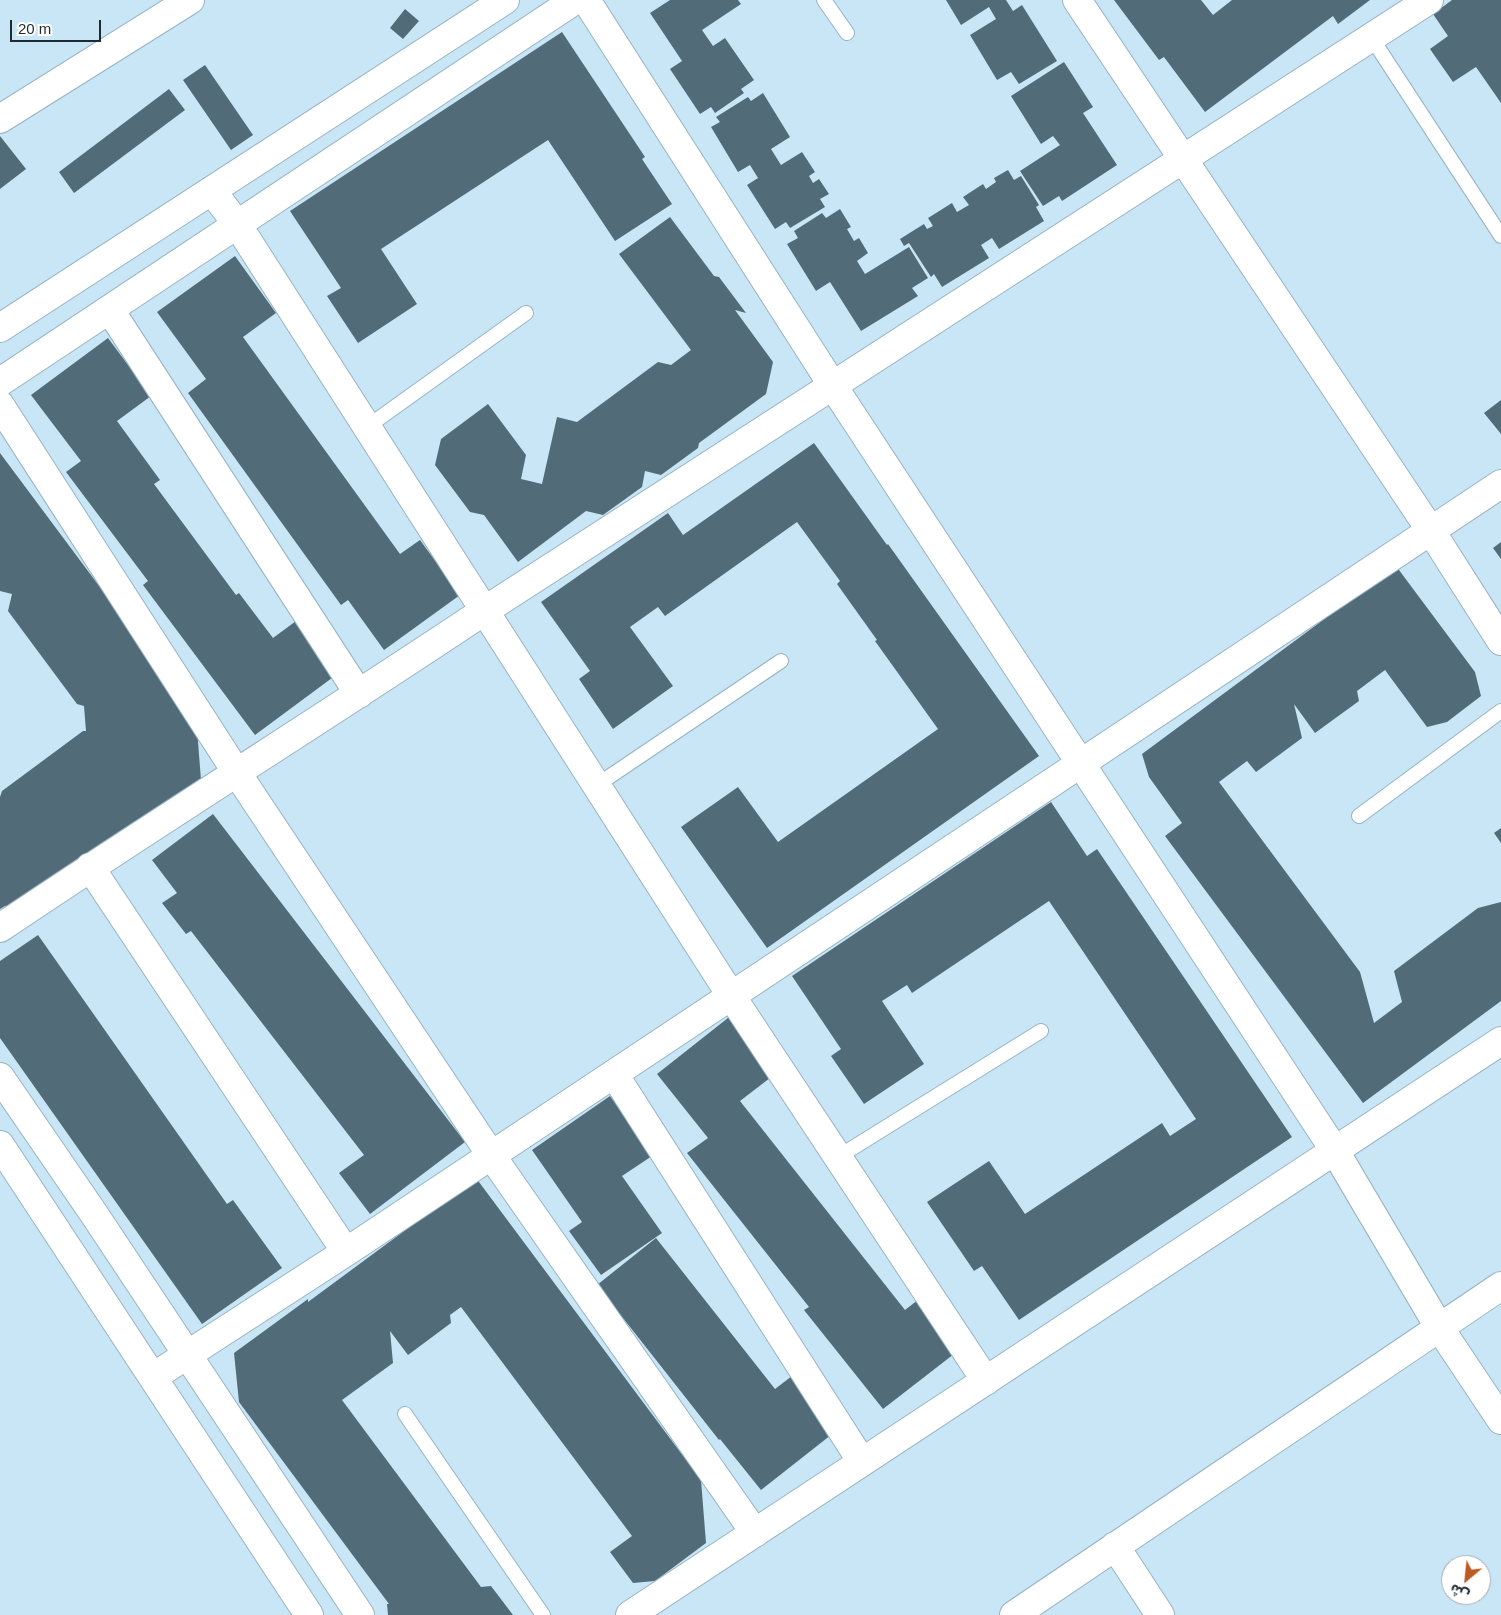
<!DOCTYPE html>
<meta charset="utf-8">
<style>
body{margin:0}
#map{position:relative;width:1501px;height:1615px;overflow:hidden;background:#c8e6f6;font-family:Arial,"Noto Sans Arabic",sans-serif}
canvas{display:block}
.north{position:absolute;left:1441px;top:1555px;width:50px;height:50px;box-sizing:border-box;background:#fff;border:1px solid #a5aaac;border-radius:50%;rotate:208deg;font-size:14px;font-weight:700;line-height:20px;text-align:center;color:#1f2a30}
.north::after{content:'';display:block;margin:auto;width:18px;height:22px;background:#bd5922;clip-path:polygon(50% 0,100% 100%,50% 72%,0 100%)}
.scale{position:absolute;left:10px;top:20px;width:91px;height:22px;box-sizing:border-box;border:2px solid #1f2a30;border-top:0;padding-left:6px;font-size:15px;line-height:18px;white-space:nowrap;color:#1f2a30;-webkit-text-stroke:4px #fff;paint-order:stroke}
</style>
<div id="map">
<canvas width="1501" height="1615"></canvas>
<div class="north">ش</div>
<div class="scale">20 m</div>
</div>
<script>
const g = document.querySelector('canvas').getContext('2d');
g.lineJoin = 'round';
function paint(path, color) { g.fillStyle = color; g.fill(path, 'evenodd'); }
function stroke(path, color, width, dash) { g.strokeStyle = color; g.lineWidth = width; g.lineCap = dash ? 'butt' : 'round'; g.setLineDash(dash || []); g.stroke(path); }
paint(new Path2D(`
 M670 0H738L741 4 702 30 713 46 725 38 754 80 741 89 744 93 715 113 711 107 700 114 670 69 682 61 650 13Z
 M946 0H1006L1013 11 1022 5 1057 61 1019 84 1011 72 997 80 970 35 996 19 989 7 961 25Z
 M1114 0H1201L1213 15 1232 0H1370L1338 24 1333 16 1205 112 1164 57 1159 60Z
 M1452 0H1501V103L1476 67 1453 82 1430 49 1448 36 1433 14Z
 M405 9 419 21 403 39 390 28Z
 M562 32 645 157 642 159 672 204 615 241 548 140 381 249 417 304 358 343 327 296 341 288 290 211Z
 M1064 62 1093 107 1083 113 1117 165 1062 201 1059 196 1043 206 1020 171 1060 145 1053 136 1041 144 1011 96Z
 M205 65 253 135 231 150 183 80Z
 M169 89 185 110 74 193 59 172Z
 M763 93 790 137 771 149 781 165 802 152 815 172 809 176 813 183 819 179 829 194 820 199 825 207 790 228 786 222 775 229 747 185 758 178 750 165 738 172 711 127 720 122 716 117 748 97 751 101Z
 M0 136 26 169 0 189Z
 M1008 170 1014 180 1021 176 1039 205 1036 207 1044 221 999 249 992 238 981 245 989 258 942 287 934 274 931 277 909 243 904 246 900 239 924 224 927 229 933 226 928 218 952 203 957 212 969 205 963 197 983 184 986 189 996 182 994 178Z
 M840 209 851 227 847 229 854 241 859 238 868 253 857 261 865 274 909 247 928 278 912 288 918 296 861 331 830 282 816 291 787 244 798 238 794 231 822 213 826 218Z
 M670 217 714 276 719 277 746 313 735 310 773 362 766 394 699 443 698 448 661 475 645 471 642 487 603 515 586 511 518 562 484 515 470 512 435 465 441 439 488 404 526 455 521 479 542 484 557 417 577 422 658 362 671 365 691 350 619 254Z
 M235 256 276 313 243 337 400 554 420 540 460 595 384 650 348 600 341 605 188 393 206 379 157 312Z
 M108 338 151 396 117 421 160 480 154 484 236 595 239 593 273 638 296 621 336 675 255 735 143 585 148 581 66 472 81 461 31 395Z
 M1501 400V434L1484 413Z
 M814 443 887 545 888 544 1039 756 767 948 681 827 738 787 778 842 938 729 875 641 877 640 837 584 840 581 797 522 665 616 658 607 630 627 673 686 613 729 579 679 590 671 541 602 668 513 683 535Z
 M0 453 196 716 201 780 33 904 5 906 0 909V797L2 791 83 731H86L84 706 77 704 8 611 12 594 0 591Z
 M1501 542V559L1493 548Z
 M1396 566 1475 672 1481 696 1447 722 1427 727 1385 670 1357 691 1359 701 1315 733 1294 704 1302 738 1256 772 1247 761 1219 782 1360 972 1374 1023 1402 1002 1394 971 1478 908 1501 902V1001L1363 1103 1165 836 1182 823 1149 777 1142 754Z
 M1051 802 1087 856 1097 849 1292 1137 1019 1320 982 1266 974 1271 927 1202 989 1161 1025 1214 1162 1123 1170 1136 1196 1119 1049 901 912 993 907 985 882 1001 924 1064 864 1104 831 1056 841 1049 792 976Z
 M213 814 465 1142 370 1214 339 1173 364 1155 191 931 186 934 162 903 177 893 152 860Z
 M1501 828V843L1494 833Z
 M38 935 227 1204 233 1200 282 1268 202 1324 0 1038V961Z
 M733 1014 779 1071 740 1101 905 1310 923 1296 963 1347 883 1409 804 1310 809 1307 687 1153 708 1138 657 1074Z
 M610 1096 652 1156 622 1176 662 1233 601 1275 569 1231 582 1222 532 1150Z
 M476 1178 701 1480 706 1543 655 1581 633 1583 610 1552 632 1536 461 1307 450 1315 451 1323 408 1355 390 1331 393 1363 342 1400 481 1587 491 1586 513 1615H388L387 1604H389L239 1402 234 1353 308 1299V1302Z
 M656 1238 775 1389 792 1376 836 1431 761 1490 720 1439 719 1440 597 1285Z`), '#516b79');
const service = new Path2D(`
 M824 0 847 33
 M1371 37 1501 236
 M367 427 526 313
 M597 785 781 661
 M1359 816 1501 711
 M838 1157 1041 1031
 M405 1414 543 1615`);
const minor = new Path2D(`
 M586 0 833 386 1335 1151 1439 1327 1501 1420
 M1077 0 1431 531 1501 641
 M0 119 190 0
 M212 191 237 224 732 997 986 1381
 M110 310 359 694
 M0 328 505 0
 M0 382 575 0
 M0 405 237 773 491 1155 755 1533
 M90 867 346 1252
 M0 928C160 820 324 718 484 611L1429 0
 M614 1074 862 1462
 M0 1077 94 1214 360 1615
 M0 1145 309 1615
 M153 1377 346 1252 1501 484
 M1115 1546 1160 1615
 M630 1615 1501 1041
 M1014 1615 1501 1286`);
stroke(service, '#97b3c2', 16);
stroke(minor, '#97b3c2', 30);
stroke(service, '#fff', 14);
stroke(minor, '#fff', 28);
</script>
